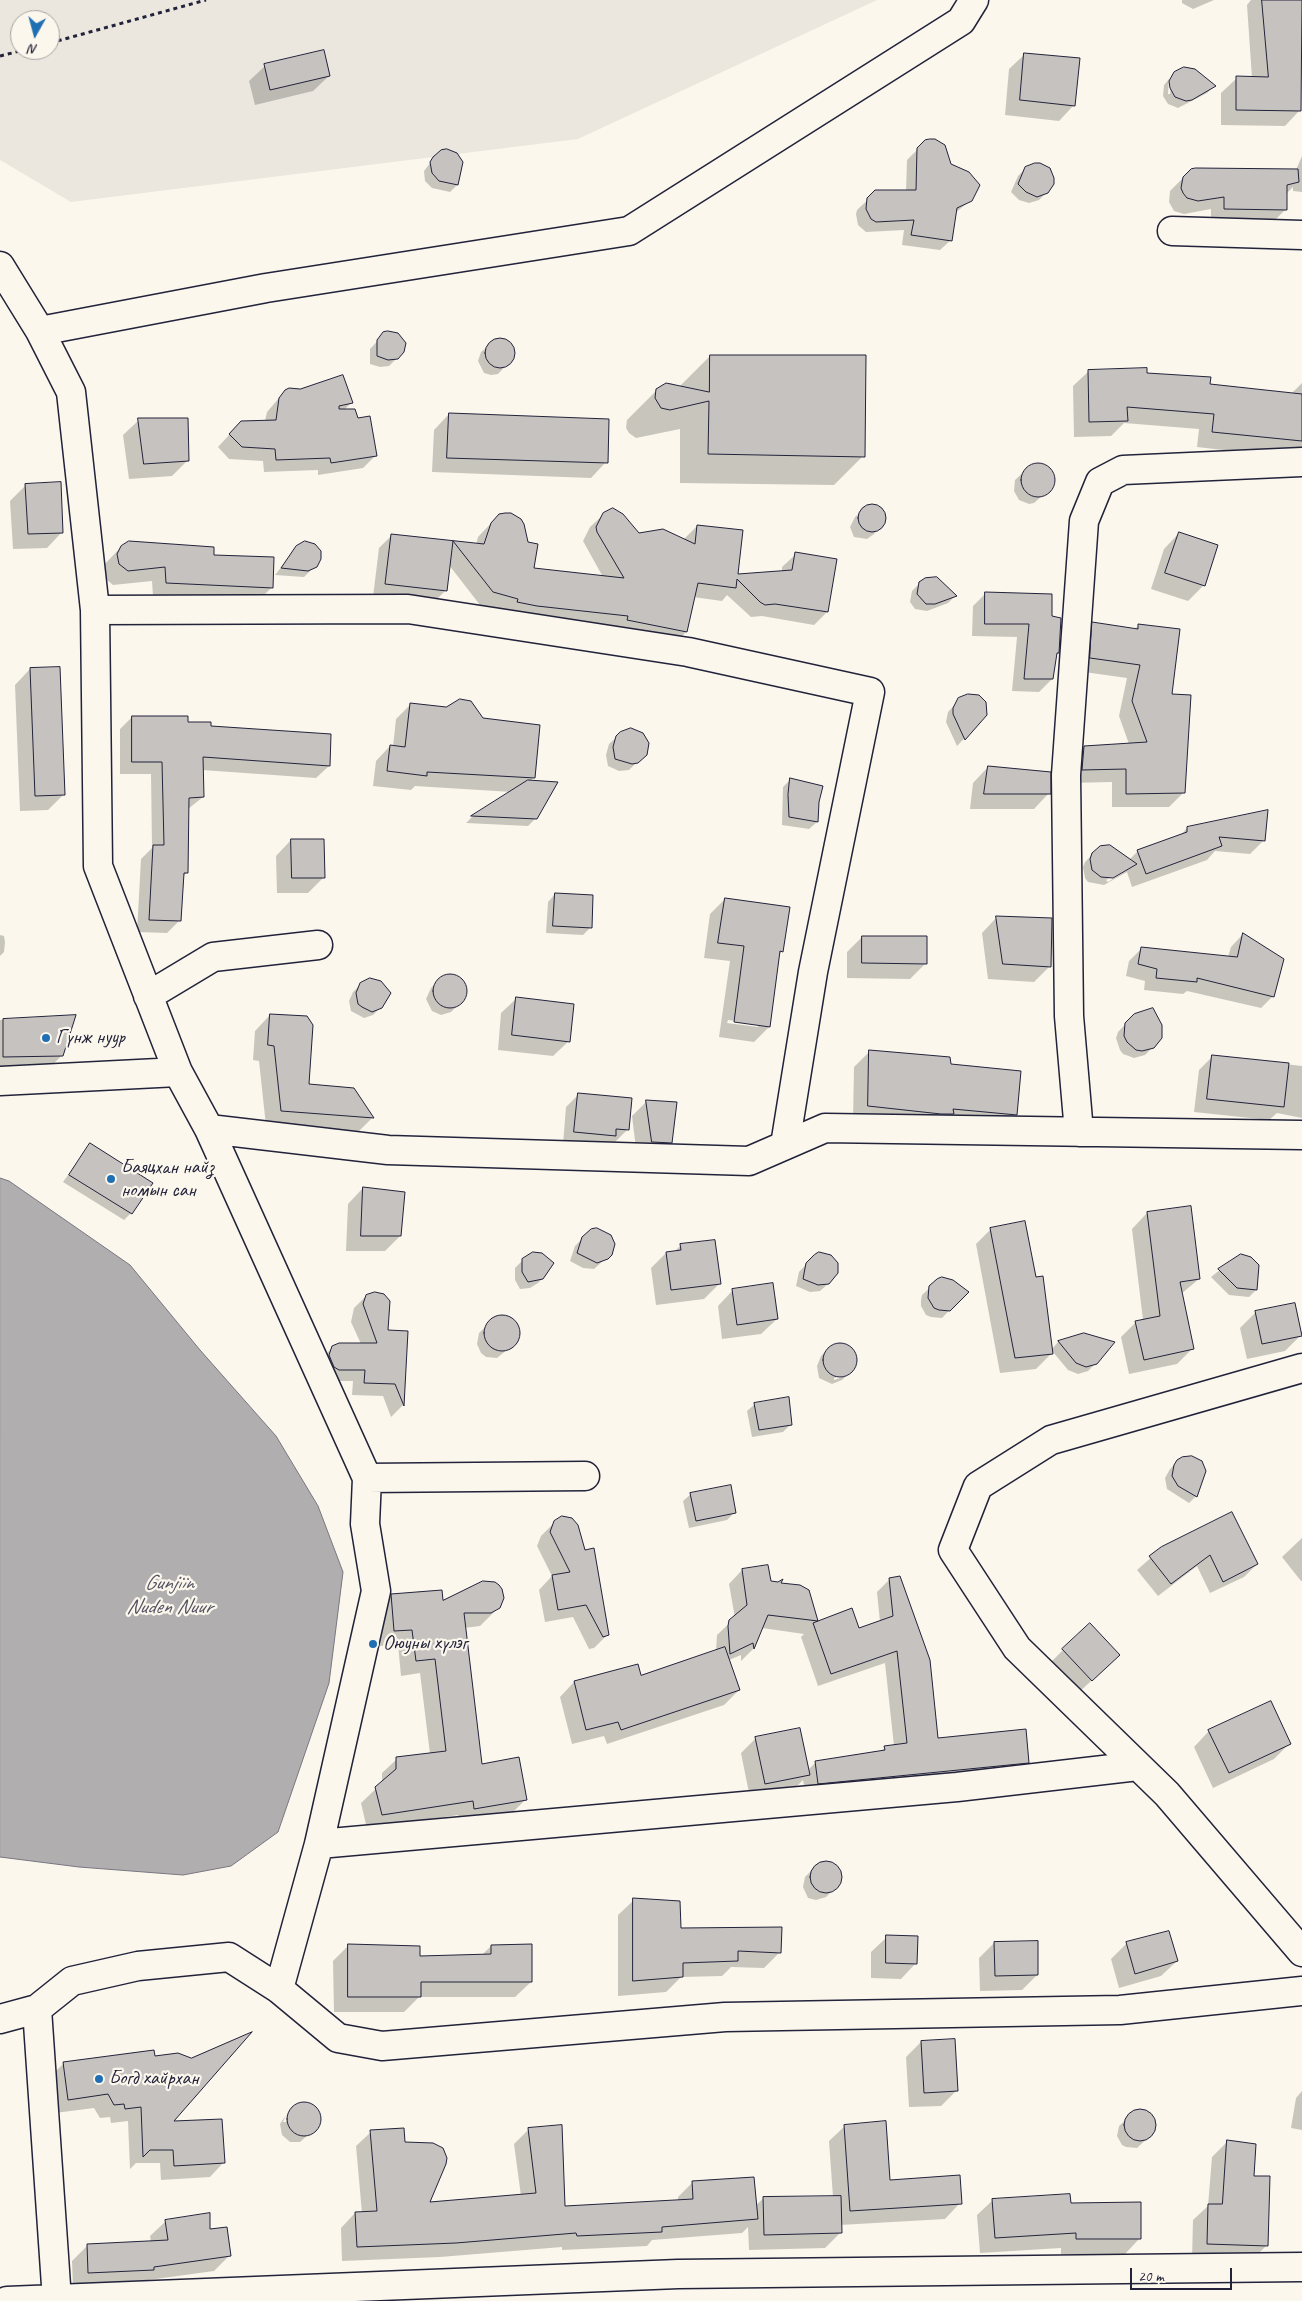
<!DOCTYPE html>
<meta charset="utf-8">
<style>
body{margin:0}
#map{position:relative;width:1302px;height:2301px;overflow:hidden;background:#fbf7ec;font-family:Caveat,sans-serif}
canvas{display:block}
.north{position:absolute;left:10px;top:10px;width:50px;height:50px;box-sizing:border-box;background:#fbf7ec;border:1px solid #a4a2a5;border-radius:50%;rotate:187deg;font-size:14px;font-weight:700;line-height:20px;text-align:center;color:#22223b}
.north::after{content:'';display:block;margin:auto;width:18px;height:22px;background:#1f6fb2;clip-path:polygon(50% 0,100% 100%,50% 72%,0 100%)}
.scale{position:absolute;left:1130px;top:2268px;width:102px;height:22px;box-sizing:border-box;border:2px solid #22223b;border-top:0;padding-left:6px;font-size:15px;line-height:18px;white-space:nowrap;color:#22223b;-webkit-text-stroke:4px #fbf7ec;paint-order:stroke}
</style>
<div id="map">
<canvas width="1302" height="2301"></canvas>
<div class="north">N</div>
<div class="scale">20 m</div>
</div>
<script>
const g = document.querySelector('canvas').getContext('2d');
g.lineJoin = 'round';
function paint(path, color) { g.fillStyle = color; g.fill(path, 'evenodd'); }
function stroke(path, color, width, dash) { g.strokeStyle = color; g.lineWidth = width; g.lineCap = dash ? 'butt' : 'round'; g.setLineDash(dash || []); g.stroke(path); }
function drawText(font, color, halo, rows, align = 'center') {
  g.font = font + ' Caveat,sans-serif'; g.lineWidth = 4.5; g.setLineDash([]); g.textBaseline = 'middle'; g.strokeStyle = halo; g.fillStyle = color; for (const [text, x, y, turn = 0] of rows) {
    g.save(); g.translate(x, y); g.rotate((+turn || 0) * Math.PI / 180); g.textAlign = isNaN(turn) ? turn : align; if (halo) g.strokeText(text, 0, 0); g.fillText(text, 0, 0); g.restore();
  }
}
paint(new Path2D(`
 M0 0H877L578 139 71 202 0 160ZM20 20H50V50H20Z`), '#ebe7df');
const water = new Path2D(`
 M0 1178 9 1181 130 1265 200 1350 276 1436 318 1506 343 1572 329 1683 278 1832 231 1866 183 1875 79 1867 0 1857Z`);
paint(water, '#b1aeb0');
stroke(water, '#787681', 1);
paint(new Path2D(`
 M1182 0H1214L1193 9 1182 3Z
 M1251 0H1302L1300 110 1285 126 1221 125V93L1237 78H1252L1247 5Z
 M1025 54 1074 105 1059 121 1005 115 1009 69Z
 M265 66 329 76 313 91 255 105 249 81Z
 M1172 76 1214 86 1207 93 1178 108 1168 104 1163 96 1164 85 1169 79 1168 94H1170Z
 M925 142 950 165 971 200 955 213 951 240 940 250 902 245 904 230 866 232 858 225 856 214 857 210 876 192 906 191 907 160Z
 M437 154 459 157 462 167 457 185 450 192 432 188 425 181 424 171Z
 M1302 156V192L1293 191V187L1286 194V209L1273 222H1211V209L1184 214 1174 211 1169 202 1170 191 1191 170H1296Z
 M1026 168 1047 192 1039 200 1029 203 1019 200 1011 192 1018 176Z
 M384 334 403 352 389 366 380 367 370 364V349Z
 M497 339 506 340 512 346V359L498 374 491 375 484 373 478 361 481 352Z
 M710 356 863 456 834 485 680 483V429L636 438 629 433 626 428 627 420 662 385 670 383 680 386Z
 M1089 371 1146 374 1209 385 1291 394 1302 383V459L1197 447 1199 429 1124 423 1111 436 1074 437 1073 386Z
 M285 391 351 403 344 410 375 456 363 468 318 475V470L264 472 263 461 229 459 218 447 241 422 265 421 267 412Z
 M449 414 606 462 591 478 432 472 434 430Z
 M139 420 188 460 172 476 129 479 123 435Z
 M1041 464 1049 469 1053 478 1051 488 1034 503 1029 504 1019 500 1014 491 1015 480 1031 465Z
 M26 485 62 532 47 548 13 549 10 501Z
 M870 504 882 510 885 521 874 534 867 539 854 537 850 527 855 517Z
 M604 514 638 534 683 540 697 526 737 575 782 572V567L796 554 827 612 814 625 762 616 751 617 727 595 722 601 693 597 686 632 673 645 505 612 480 605 449 565 445 591 432 604 373 597 379 548 392 535 476 545 478 537 495 519 532 569 603 577 583 541 590 527Z
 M1179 533 1204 585 1188 601 1151 589 1164 549Z
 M121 547 212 556 272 587 258 601 153 596 152 581 113 585 105 578 104 565Z
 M293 552 318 563 304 577 275 575Z
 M920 583 955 596 948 603 927 611 915 609 910 602 912 591Z
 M986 593 1051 617 1058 653 1056 655 1052 679 1039 692 1012 691 1017 637 972 636 973 606Z
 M1093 624 1134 630 1139 625 1170 695 1183 793 1169 807H1112V782L1069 783 1070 761 1084 747 1129 744 1119 716 1127 678 1077 671 1079 638Z
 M30 669 64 794 48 810 20 811 15 685Z
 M963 696 983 719 957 746 946 722 948 712Z
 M411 704 482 719 533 778 530 782 536 818 528 826 466 823 472 817 512 792 415 786 411 790 373 786 376 761 390 746 393 747 396 719Z
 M132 717 210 727 329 766 316 778 202 770 203 797 188 809 187 872 182 878 179 921 167 933 137 932 141 859 152 848 151 774H120V729Z
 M621 733 640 759 629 770 619 771 608 766 606 755 609 744Z
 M988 767 1049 793 1034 809H970L973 783Z
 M791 779 817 801V822L809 829 782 825 783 787Z
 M1187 828 1264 840 1250 854 1215 851 1207 860 1132 887 1127 872 1104 885 1088 882 1085 878 1083 867 1085 862 1100 847 1129 860 1138 851 1180 836ZM1126 869V871L1108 882 1106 880Z
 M291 840 324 877 308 893H277L276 856Z
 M555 894 591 927 583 935 546 933 548 902Z
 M725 899 782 951 779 955 769 1027 754 1042 719 1037 730 961 704 958 710 914ZM728 1020 758 1024V1027L727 1023Z
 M997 917 1050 966 1034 982 988 979 982 933Z
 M1243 934 1273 996 1261 1008 1187 991 1183 994 1144 990 1145 981 1126 976 1129 961 1142 948 1228 957 1231 947Z
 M0 935 4 936 5 942 4 952 0 956Z
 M862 937 926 963 910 979 847 978V952Z
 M449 975 458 978 465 985 466 993 463 1000 451 1012 441 1015 432 1011 426 999 431 988 439 980Z
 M361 984 381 1007 373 1015 364 1018 351 1011 349 1001 353 992Z
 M517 998 569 1041 553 1056 498 1050 501 1013Z
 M270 1015 307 1085 372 1118 357 1133 266 1126 259 1061 253 1060 255 1031Z
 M1134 1015 1153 1047 1145 1055 1134 1058 1123 1054 1120 1050 1116 1038 1118 1032Z
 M74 1016 62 1055 44 1074 0 1075V1020Z
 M869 1052 949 1065 1016 1115 1001 1130 853 1121 854 1067Z
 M1213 1056 1302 1066V1118L1277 1113 1269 1120 1194 1112 1199 1070Z
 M578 1095 631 1100 627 1130 615 1142H608L602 1148 563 1144 566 1107Z
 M647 1101 671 1142 656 1158 637 1157 632 1116Z
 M90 1145 131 1213 124 1220 63 1182Z
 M363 1188 400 1236 385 1251H346L348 1204Z
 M1147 1213 1199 1279 1181 1294 1193 1348 1177 1364 1129 1374 1121 1337 1136 1322 1143 1320 1132 1229Z
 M991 1229 1051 1350 1058 1342 1084 1334 1096 1363 1088 1371 1078 1374 1068 1370 1053 1352 1036 1369 1000 1373 976 1244Z
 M583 1238 611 1254 594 1269 583 1268 570 1261 575 1246Z
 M681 1245 720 1283 704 1299 656 1305 651 1268 666 1253 674 1252Z
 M814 1256 828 1284 820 1291 810 1292 796 1286 799 1272Z
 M1246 1256 1256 1290 1249 1297 1229 1295 1211 1277 1236 1257Z
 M523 1260 553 1263 546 1275 538 1283 530 1288 520 1289 515 1280V1268Z
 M938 1280 967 1292 942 1318 931 1317 926 1315 921 1306V1300L922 1295Z
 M733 1290 777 1319 761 1334 722 1339 718 1306Z
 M366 1296 387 1298 390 1306 387 1332H407L403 1405 391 1417 383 1396 352 1395 353 1381H327L320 1360 333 1347 361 1344 351 1322 354 1308Z
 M1256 1312 1301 1335 1285 1351 1247 1359 1240 1328Z
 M495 1318H509L517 1328V1340L514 1344 497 1358 486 1357 481 1353 477 1344 479 1333Z
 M844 1344 855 1353 856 1364 850 1372 834 1378V1380L846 1376 842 1380 832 1384 819 1378 817 1366 821 1356 829 1348Z
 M755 1404 791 1424 783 1432 752 1437 747 1411Z
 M1178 1461 1203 1466 1204 1477 1196 1496 1189 1503 1167 1489 1165 1478 1170 1469Z
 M691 1494 735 1512 727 1520 689 1528 683 1501Z
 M1232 1513 1257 1564 1244 1577 1210 1593 1197 1566 1158 1596 1137 1570 1162 1548Z
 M555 1522 608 1634 594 1648 589 1649 573 1617 545 1622 539 1590 552 1576 537 1546 541 1536Z
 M1302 1538V1581H1301L1282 1557Z
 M742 1570 770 1583 808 1591 817 1623 858 1629 880 1622 877 1592 890 1579 937 1739 1028 1762 1015 1776 806 1796 803 1780 793 1790 750 1798 741 1753 756 1738 807 1771 816 1762 880 1752 885 1748 894 1746 885 1663 818 1686 801 1637 804 1634 762 1628 753 1649 741 1661V1655L729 1660 739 1690 724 1705 607 1744 604 1736 572 1744 560 1697 574 1682 640 1677 716 1651 717 1635 735 1618 729 1584Z
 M392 1595 496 1610 480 1626 464 1628 480 1765 526 1799 511 1814 460 1823 458 1815 367 1829 361 1803 382 1783V1773L397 1759 430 1754 420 1673 401 1676 398 1644 380 1646 377 1610Z
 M1063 1650 1103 1670 1076 1695 1048 1665Z
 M1209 1731 1290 1743 1274 1759 1213 1788 1194 1747Z
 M825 1862 837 1867 841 1876 838 1885 826 1897 816 1900 808 1898 803 1887 805 1877 813 1869Z
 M634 1900 680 1930 779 1953 764 1968 731 1967 722 1976 681 1977 666 1992 618 1996V1915Z
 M887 1937 916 1963 901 1979 871 1978V1952Z
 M994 1943 1037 1975 1022 1990 980 1991 979 1958Z
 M1126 1944 1177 1961 1161 1976 1119 1988 1111 1959Z
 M349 1945 419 1957 481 1956 491 1946 531 1982 515 1997H419L404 2012H334L333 1961Z
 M921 2042 956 2091 941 2106 909 2107 906 2057Z
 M154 2057 172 2123 223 2163 210 2177 161 2180 160 2163H136L130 2169 128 2121 111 2123 110 2117 100 2118 94 2108 55 2113 50 2077 64 2063Z
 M1302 2091V2130L1291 2128 1296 2098Z
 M297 2104 311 2105 318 2113 320 2120 317 2127 300 2142H290L282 2135 280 2124 286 2115 283 2122H286L290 2111Z
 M1135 2111 1148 2112 1155 2123 1153 2133 1137 2148 1126 2147 1122 2145 1117 2136 1119 2126Z
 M845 2126 889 2181 960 2203 945 2219 840 2225V2233L825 2248 749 2250 748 2227 742 2233 652 2240 647 2246 562 2250V2247L440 2257 342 2261 341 2228 355 2213H362L356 2146 371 2132 404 2144 428 2203 521 2196 514 2144 529 2129 563 2207 678 2201V2197L692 2183 755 2206 764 2198 833 2197 829 2141Z
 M1228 2141 1252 2177 1266 2246 1251 2261 1192 2259 1193 2220 1208 2206 1212 2157Z
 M993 2200 1069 2205 1140 2238 1125 2254H1061V2248L980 2253 977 2215Z
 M166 2221 209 2231 230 2255 214 2271 141 2281 138 2285 73 2288 72 2261 87 2246 151 2242 150 2236Z`), '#0003');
const building = new Path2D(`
 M1262 0H1302L1301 111 1236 110V76L1268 77Z
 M324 50 330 76 270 90 264 64Z
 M1024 53 1080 58 1075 106 1020 100Z
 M1184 67 1195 69 1216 86 1192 100 1186 101 1175 97 1170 88 1169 81 1174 72Z
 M930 139H935L945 145 951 164 969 172 980 185 972 201 957 208 952 241 911 235 914 220 876 222 871 219 866 209 867 198 875 190H916L917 148 925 140Z
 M447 149 457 153 463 162 458 185 439 181 432 173 430 162 433 157 441 150Z
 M1035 163H1040L1050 168 1054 178V184L1048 193 1037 197 1026 192 1018 184 1025 167Z
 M1196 168 1298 169 1299 182 1287 185V210L1224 209V197L1198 201 1187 198 1183 193 1181 188 1183 177 1191 169Z
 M388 331 398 333 406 343 404 352 398 359 388 360 377 356V340L383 332Z
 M485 353a15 15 0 1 1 30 0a15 15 0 1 1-30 0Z
 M710 355H866L865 457 708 454 709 401 670 410 661 408 655 398 656 389 666 383 709 392Z
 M1147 368V373L1211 377 1210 384 1302 394V441L1212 432 1214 414 1127 407 1128 421 1089 422 1088 370Z
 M343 375 353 403 339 406V409H355L358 418 370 416 377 456 331 463 330 458 276 460 275 449 242 447 229 434 241 421 276 420 279 398 285 390 289 388 300 389Z
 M449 413 609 419 608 463 447 458Z
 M138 418H188L189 461 144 464Z
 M1021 480a17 17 0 1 1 34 0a17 17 0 1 1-34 0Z
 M61 482 63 533 28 534 25 484Z
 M858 518a14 14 0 1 1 28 0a14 14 0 1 1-28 0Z
 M613 508 623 514 639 533 663 529 695 544 697 525 743 530 738 574 792 570 795 552 837 559 828 612 775 604 765 605 760 602 737 579 736 588 698 583 687 632 627 620 628 616 537 606 517 602 518 599 493 592 453 541 447 591 385 584 391 534 484 544 491 523 499 514 505 513H511L521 519 524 524 528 542 538 544 534 568 624 578 597 532 596 527 603 513Z
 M1179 532 1218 545 1205 586 1165 573Z
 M129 541 214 547V555L274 557 273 588 166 583 165 567 128 571 119 564 117 554 121 546Z
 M305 541 315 544 321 551V559L317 567 308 571 281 568 296 546Z
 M937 577 957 596 935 604H926L917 594 919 582 925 578Z
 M985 592 1052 594V616L1061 618 1059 653H1057L1053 679H1024L1029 624H985Z
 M1092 622 1138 629V624L1180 629 1172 694 1191 695 1185 793 1126 794V769L1082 770 1084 746 1147 742 1132 701 1140 665 1090 658Z
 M60 667 65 795 35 796 30 668Z
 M968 694 979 695 986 702 987 715 965 740 953 714V708L958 698Z
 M460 699 471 701 483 718 540 725 535 778 427 772V776L387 771 390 745 405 747 410 703 446 707Z
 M132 716H188V722H211V726L331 734 330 766 203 757 204 797 189 798 188 873H184L181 921 149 920 153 845H164L162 762H132Z
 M631 728 643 733 649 743 647 755 638 763 632 764 615 759 613 747 616 736 620 732Z
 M988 766 1051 772V794H984Z
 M790 778 823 786 819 802 818 822 789 817 788 795Z
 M528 780 558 782 537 819 471 816Z
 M1268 810 1265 841 1219 837 1222 846 1146 874 1137 850 1187 832V827Z
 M291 839H324L325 878H292Z
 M1110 845 1137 864 1113 878 1101 877 1092 870 1090 859 1092 853 1100 846Z
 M555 893 593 895 592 928 553 926Z
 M725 898 790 907 783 952 780 951 770 1027 734 1022 744 946 718 943Z
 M996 916 1052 918 1051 967 1003 964Z
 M1243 933 1284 959 1274 997 1197 978V982L1156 978 1157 969 1138 964 1141 947 1237 957Z
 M862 936H927V964L862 963Z
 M433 991a17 17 0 1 1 34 0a17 17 0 1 1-34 0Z
 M370 978 381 981 391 993 382 1008 372 1012 362 1007 358 1004 356 993 360 983Z
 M516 997 574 1004 570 1042 512 1035Z
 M1153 1008 1162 1025V1038L1154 1048 1142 1051 1136 1050 1127 1042 1124 1036 1125 1023 1134 1014Z
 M270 1014 307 1016 313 1025 309 1084 354 1088 374 1118 281 1111 274 1046 268 1045Z
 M76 1015 63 1056 3 1057V1019Z
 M869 1050 950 1057 951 1064 1021 1071 1017 1115 953 1109 954 1114H941L868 1106Z
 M1212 1055 1289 1063 1284 1107 1207 1099Z
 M578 1093 632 1098 629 1130 616 1129V1136L574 1132Z
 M646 1100 677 1102 672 1143 652 1142Z
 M90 1143 153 1183 132 1214 69 1175Z
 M363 1187 405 1192 401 1236H361Z
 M1191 1206 1200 1279 1180 1282 1194 1349 1144 1360 1135 1321 1160 1316 1147 1212Z
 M1025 1221 1036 1277 1043 1276 1053 1354 1015 1358 990 1228Z
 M597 1228 611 1235 615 1244 612 1255 608 1259 597 1263 577 1253 582 1237 591 1229Z
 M715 1240 721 1284 671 1290 666 1252 681 1250 680 1244Z
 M533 1252 542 1253 554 1263 543 1279 528 1282 522 1272V1259Z
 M819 1252 831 1255 838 1263V1273L829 1284 818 1285 803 1279 806 1263 814 1255Z
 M1241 1254 1251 1257 1259 1265 1257 1290 1237 1288 1218 1269Z
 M942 1277 953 1280 969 1292 950 1311 939 1310 934 1308 928 1298 929 1286 937 1279Z
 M773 1283 778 1319 737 1325 732 1289Z
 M375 1292 384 1294 390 1301 388 1330 408 1331 404 1406 395 1384 364 1383 365 1370H339L334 1367 329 1355 332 1346 339 1343H377L363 1304 366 1295Z
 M1295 1303 1302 1336 1262 1344 1255 1311Z
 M484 1333a18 18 0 1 1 36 0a18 18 0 1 1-36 0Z
 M1084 1333 1115 1342 1097 1364 1086 1367 1076 1363 1058 1341Z
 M823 1360a17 17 0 1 1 34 0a17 17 0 1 1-34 0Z
 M789 1397 792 1425 759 1430 754 1403Z
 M1192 1456 1202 1461 1206 1471 1197 1497 1178 1486 1172 1476 1174 1465 1177 1460 1182 1457Z
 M731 1485 736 1513 696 1521 690 1493Z
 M1232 1512 1258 1564 1223 1582 1210 1555 1171 1584 1149 1556 1161 1547Z
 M562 1516 572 1518 578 1525 585 1550 594 1548 609 1635 603 1637 586 1605 558 1610 552 1575 570 1572 550 1532 554 1521Z
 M768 1565 771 1581 778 1582 783 1579 781 1583 800 1585 809 1590 818 1621 852 1608 859 1628 893 1616 889 1578 900 1576 930 1660 938 1738 1026 1729 1029 1763 818 1784 815 1761 885 1750 884 1746 907 1743 897 1651 831 1674 813 1623 818 1621 768 1615 754 1649 753 1643 730 1654 728 1626 729 1620 747 1605 742 1569Z
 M483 1581 495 1582 499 1585 502 1589 504 1598 500 1608 491 1613H464L482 1764 519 1757 527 1800 474 1809 473 1801 382 1815 375 1787 396 1769V1757L446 1751 435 1659 416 1661 412 1630 394 1631 391 1594 442 1590 443 1600Z
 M1090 1623 1120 1655 1092 1681 1062 1649Z
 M725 1647 740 1690 621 1730 618 1722 586 1730 574 1681 638 1664 641 1675Z
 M1271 1701 1291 1744 1229 1773 1208 1730Z
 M800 1728 810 1775 765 1784 755 1737Z
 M810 1877a16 16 0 1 1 32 0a16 16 0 1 1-32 0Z
 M633 1898 680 1901 681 1928 782 1927 781 1953 738 1951V1961L683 1963V1977L633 1981Z
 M1169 1931 1178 1961 1135 1974 1126 1942Z
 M886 1935 918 1936 917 1964 886 1963Z
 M1038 1941V1975L995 1976 994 1942Z
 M348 1944 420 1946V1956L491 1954V1945L532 1944V1982H421V1997H348Z
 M252 2032 174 2121 222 2119 225 2163 174 2166 173 2150H150L143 2157 141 2107 125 2109 124 2104 114 2105 108 2094 68 2100 63 2062 154 2050 155 2056 178 2053 191 2058Z
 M955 2039 958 2091 924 2093 921 2041Z
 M287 2119a17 17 0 1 1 34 0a17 17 0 1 1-34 0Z
 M1124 2125a16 16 0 1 1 32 0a16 16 0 1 1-32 0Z
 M886 2121 890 2180 960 2175 962 2204 850 2211 844 2125Z
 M562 2125 565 2206 693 2199 692 2181 754 2177 758 2219 662 2227V2232L577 2236 576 2233 456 2243 357 2247 355 2212 377 2211 370 2130 404 2128 405 2142 433 2143 443 2148 447 2158 446 2164 430 2202 536 2193 528 2128Z
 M1227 2140 1256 2144 1254 2176H1270L1268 2246 1207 2244 1208 2204H1222Z
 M1070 2194 1071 2203 1141 2202V2239H1076V2233L995 2238 992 2199Z
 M841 2196 842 2233 764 2235 763 2197Z
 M210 2213V2229L227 2227 231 2256 154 2267V2270L88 2273 87 2244 168 2240 165 2220Z`);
paint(building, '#c6c2c0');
stroke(building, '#22223b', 1);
const street = new Path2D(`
 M1172 231 1302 235
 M0 266 40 331 71 392 95 610 98 866 178 1072 209 1129 367 1478 365 1524 376 1591 319 1844 279 1989
 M40 331 266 288 629 231 961 21 974 0
 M95 610 408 609 688 652 870 692 813 972 785 1145
 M148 996 213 957 318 945
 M0 1081 178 1072
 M209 1129 388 1150 749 1161 825 1128 1302 1135
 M1079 1132 1069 1016 1066 775 1084 521 1100 482 1123 470 1302 462
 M1302 1368 1051 1440 978 1486 953 1550 1017 1648 1167 1794 1302 1952
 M367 1478 585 1476
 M319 1844 957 1787 1138 1766
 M37 2009 57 2300
 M0 2019 37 2009 72 1981 138 1966 229 1957 279 1989 338 2038 382 2046 725 2017 1120 2010 1302 1991
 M7 2301 678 2274 1302 2267`);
stroke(street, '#22223b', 31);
stroke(new Path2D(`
 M50 43 206 0
 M0 56 24 50`), '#22223b', 3, [4, 4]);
stroke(street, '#fbf7ec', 28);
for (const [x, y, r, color] of [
 [46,1038,5,"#1f6fb2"],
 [111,1179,5,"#1f6fb2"],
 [373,1644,5,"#1f6fb2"],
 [99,2079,5,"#1f6fb2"]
]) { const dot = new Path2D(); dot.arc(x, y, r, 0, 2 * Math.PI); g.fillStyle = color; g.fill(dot); stroke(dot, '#fbf7ec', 2); }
drawText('20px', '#22223b', '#fbf7ec', [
 ["Гүнж нуур",56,1038],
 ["Баяцхан найз",121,1168],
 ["номын сан",121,1191],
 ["Оюуны хүлэг",383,1644],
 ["Богд хайрхан",109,2079]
], 'left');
drawText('italic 21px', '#545364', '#fbf7ec', [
 ["Gunjiin",169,1583],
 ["Nuden Nuur",169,1607]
]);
</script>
